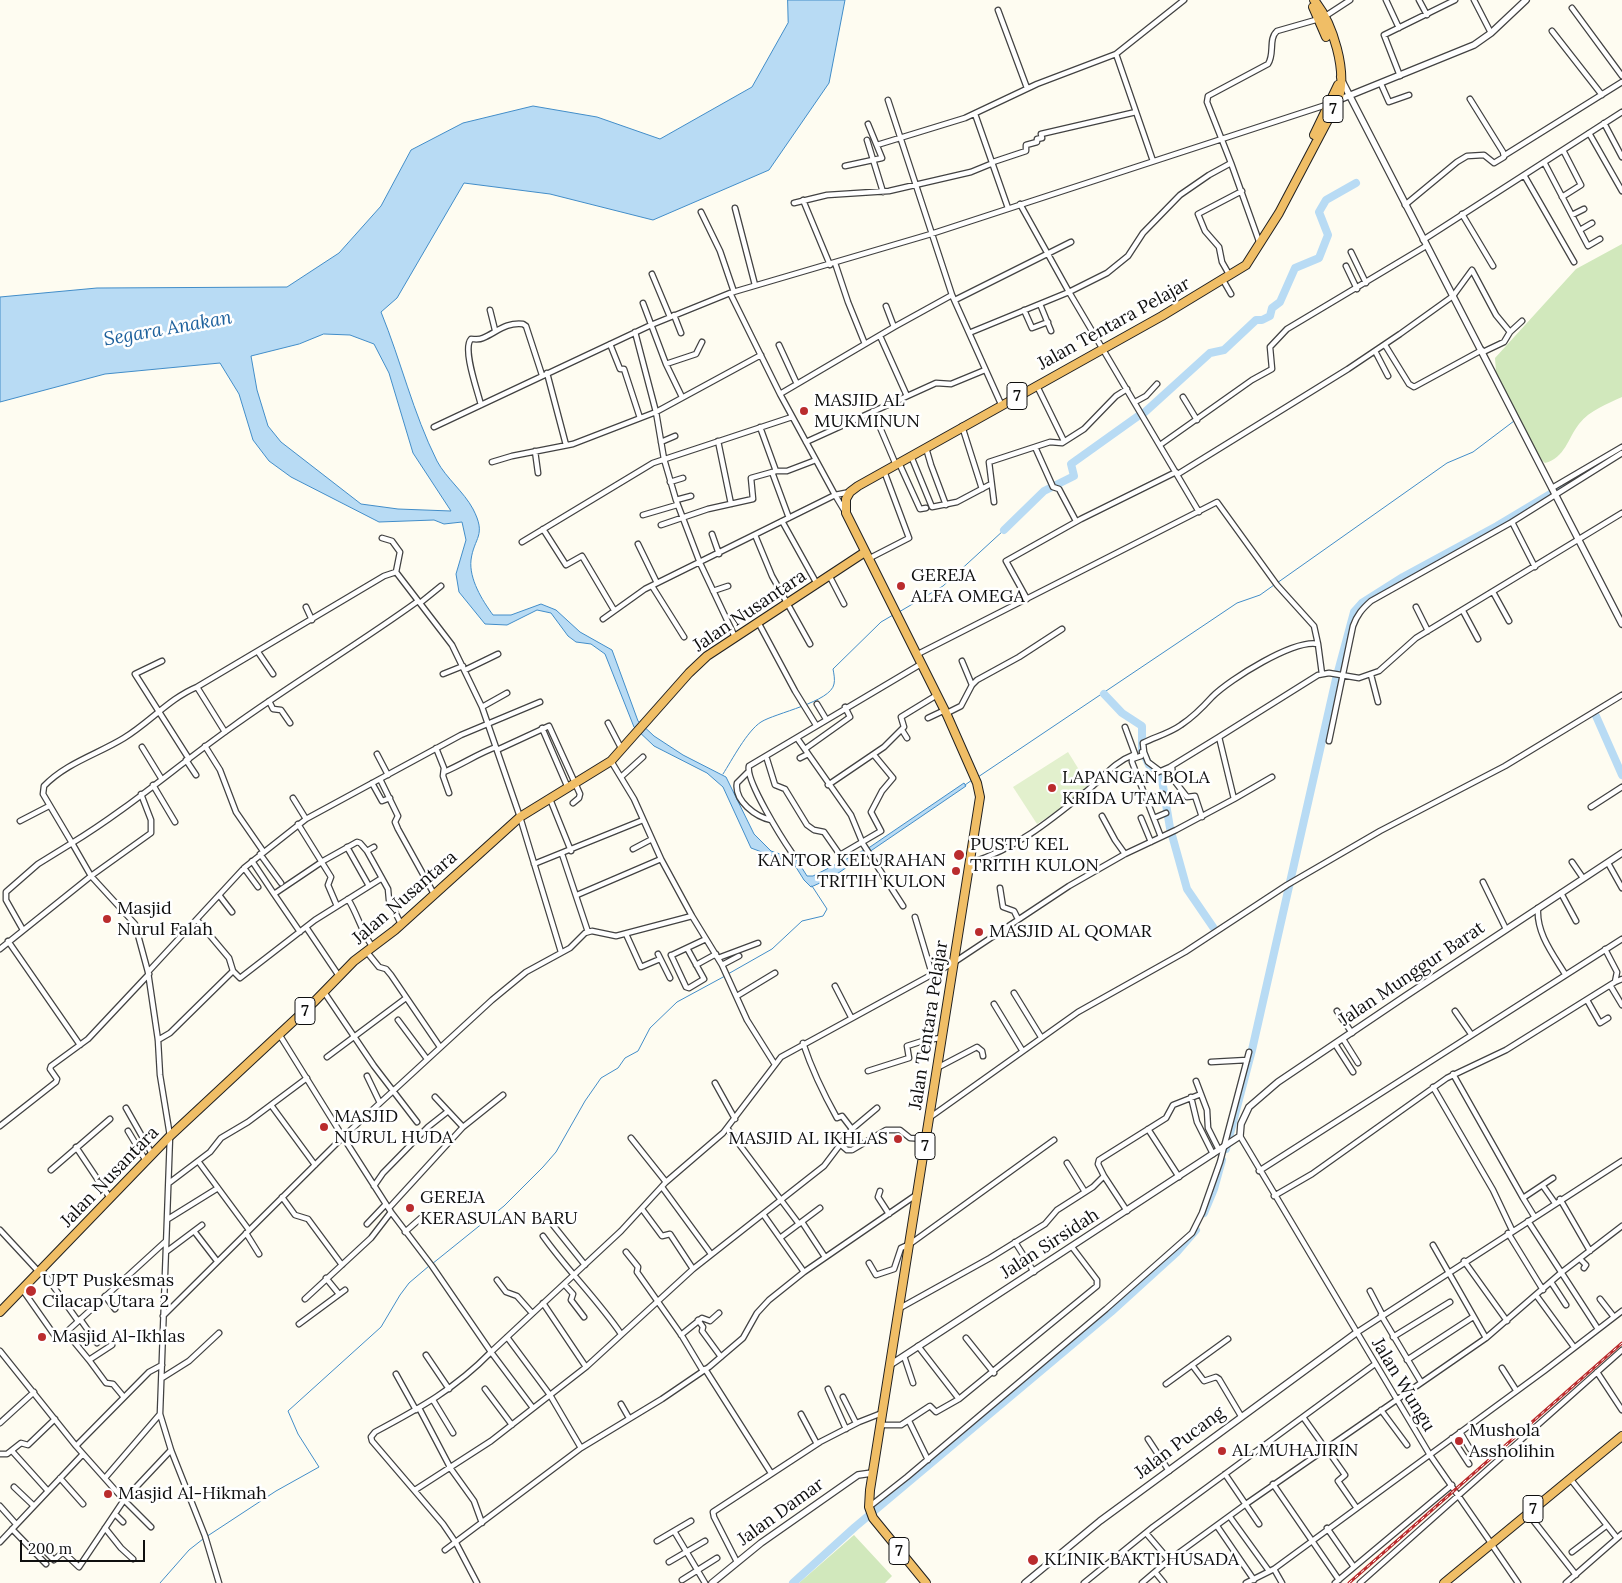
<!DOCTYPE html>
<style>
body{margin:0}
#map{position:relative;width:1622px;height:1583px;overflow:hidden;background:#fefcf1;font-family:Lora,serif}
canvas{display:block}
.scale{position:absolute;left:20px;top:1540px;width:125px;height:22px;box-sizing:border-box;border:2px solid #0f0f0f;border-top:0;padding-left:6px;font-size:15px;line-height:18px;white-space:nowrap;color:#0f0f0f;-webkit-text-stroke:4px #fff;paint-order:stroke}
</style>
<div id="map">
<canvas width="1622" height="1583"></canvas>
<div class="scale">200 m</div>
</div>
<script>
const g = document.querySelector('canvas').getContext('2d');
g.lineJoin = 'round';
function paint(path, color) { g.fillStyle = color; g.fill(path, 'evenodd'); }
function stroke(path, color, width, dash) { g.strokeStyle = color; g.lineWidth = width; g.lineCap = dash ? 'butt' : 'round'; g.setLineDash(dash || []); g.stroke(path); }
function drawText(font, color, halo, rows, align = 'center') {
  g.font = font + ' Lora,serif'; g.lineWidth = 5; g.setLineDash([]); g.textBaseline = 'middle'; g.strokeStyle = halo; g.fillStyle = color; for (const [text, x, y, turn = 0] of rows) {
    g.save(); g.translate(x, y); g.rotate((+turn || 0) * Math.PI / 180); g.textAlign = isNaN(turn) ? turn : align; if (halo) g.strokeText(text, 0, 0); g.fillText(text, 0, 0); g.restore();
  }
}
paint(new Path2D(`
 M1622 244V397C1607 404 1590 410 1579 424 1568 438 1565 458 1545 463L1540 459 1496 372 1495 358 1576 269Z
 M854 1535 892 1576 885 1583H799Z`), '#d1e8bc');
paint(new Path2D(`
 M1068 752 1091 789 1037 824 1013 787Z`), '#e2f0cd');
const water = new Path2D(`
 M788 0H845L829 83 769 170 653 220 550 194 464 183 397 298 381 312C401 361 413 413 437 461 446 478 464 492 473 509 487 536 474 537 471 560 469 579 482 600 493 615H511L541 604 556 610 580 632 612 650 638 721 654 736 683 755 726 777 754 834 771 851 797 860 807 876H813L870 847 964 783 966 786 831 878 811 887 804 880 794 864 751 848 723 787 707 773 654 746 634 727 605 654 591 644 576 642 568 636 551 613 537 610 507 625 485 624 459 592 456 574 466 540 462 522 444 524 434 520 379 522 291 477 269 461 253 440 239 394 220 363 105 374 0 402V297L97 288 287 287 339 253 381 206 411 150 463 123 533 106 597 117 660 139 752 87 788 23ZM324 334 350 335 374 344 389 373 413 453 451 511 398 509 361 504 281 442 268 426 257 390 251 356 299 344Z`);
paint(water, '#b8dbf4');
stroke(water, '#428dc8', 1);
stroke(new Path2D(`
 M1277 583 1447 463 1473 452 1514 421
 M899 612 943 586 1004 530
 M723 774C732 760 747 731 761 722 775 713 831 702 834 684 835 680 834 674 833 669L881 622 893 615
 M978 777 1237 603 1260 595 1274 585
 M965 785 972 780
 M728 974 772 949 802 921 823 916 827 909 812 886
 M432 1264 504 1206 543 1167 556 1152 585 1101 601 1078 618 1068 625 1058 638 1051 650 1028 677 1002 725 976
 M206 1537 276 1491 319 1467 298 1434 288 1411 381 1327 400 1295 409 1283 429 1266
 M160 1583 189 1550 203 1539`), '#428dc8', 1);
stroke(new Path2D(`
 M1145 412 1210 353 1224 350 1256 320H1262L1270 316 1272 308 1280 302 1295 268 1319 258 1328 235 1319 212 1326 200 1356 183
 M1004 530 1044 491 1074 476 1071 464 1141 414
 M1104 694 1122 713 1142 726V750L1149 765 1162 780 1170 828 1187 889 1213 927
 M1596 716 1622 775
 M1226 1149 1252 1050 1336 679 1354 612 1362 603 1403 577 1497 526 1614 456
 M1204 1213 1214 1189 1222 1160
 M793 1583 855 1527 1111 1312 1177 1252 1196 1230`), '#b8dbf4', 8);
const minor = new Path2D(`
 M1386 0 1399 28
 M1419 0 1427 15
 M1474 0 1491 33
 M1572 8 1622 76
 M998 10 1027 88
 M1324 17 1350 0
 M1552 31 1602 95
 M1116 54 1153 161
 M1400 76 1384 35 1455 0
 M1381 84 1389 102 1409 95
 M888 100 952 295
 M975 114 1008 208
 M1604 123 1622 157
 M1589 133 1622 191
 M867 140 883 192
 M877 145 965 118 1037 84 1116 54 1184 0
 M1505 155 1622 82
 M993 162 1026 151V145L1037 142V139L1042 138 1041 134 1136 112
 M1544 162 1588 246 1600 239
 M1231 163 1260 244
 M845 166 882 158 868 124
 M1524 175 1574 262
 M1562 197 1581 185 1563 150
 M803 200 830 265
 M794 203 827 195 889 191 971 172 993 163
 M1020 204 1069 292 1199 512
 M1405 205 1457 162 1467 156 1484 155 1494 163 1504 157 1503 152 1470 99
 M735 208 755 285
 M701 212 720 251 734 292
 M1462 214 1493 266
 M1572 215 1584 209
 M1580 230 1592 223
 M1423 240 1622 112
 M1351 252 1366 283
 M835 263 848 302 865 344
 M1346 266 1357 289
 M652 274 670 317
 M1230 276 1222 262 1219 247 1205 231 1198 214 1242 191
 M1223 280 1231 294
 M730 293 780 394 835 495 850 492
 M955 300 1071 242
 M643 303 666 364 682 397
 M1040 304 1051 331
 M886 306 894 327
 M490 310 495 330
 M1024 310 1032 328 1048 322
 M674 315 681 333
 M635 332 656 412 664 459 676 500 700 563 735 637
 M1510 332 1522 321
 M969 333 1069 292 1107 273 1128 256 1143 233 1180 195 1209 175 1231 163 1207 102 1208 96 1268 64C1275 54 1268 39 1277 31L1319 19
 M880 336 907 396
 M610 344 620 369H624L640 418
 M779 345 797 384
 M1385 345 1409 384 1414 387 1482 350
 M1375 351 1388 376
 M666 364 696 354 702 342
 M547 373 566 445
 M1037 386 1064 441
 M780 394 894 327 952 295 1001 404
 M1183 397 1197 420
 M1135 402 1146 396 1157 384
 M481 405C478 392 462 349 471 339 475 339 479 340 483 338 497 332 506 322 523 324L526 326 542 375
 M873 411 896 465
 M962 426 982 489
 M434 427 651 325 730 293 931 234 1329 104
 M760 427 776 471
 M718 441 731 504
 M661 442 675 436
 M806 442 936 383 951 384 985 370
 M1160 445 1252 380 1272 369 1270 347 1287 329 1426 246
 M1035 447 1053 487 1059 489 1076 521
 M926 448 931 465 946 505
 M535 451 538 473
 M911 456 932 507 957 502 991 484
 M492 462 512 456 573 444 656 412 761 355
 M899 463 920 509 926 508
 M772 472 789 518
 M1178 474 1348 369 1400 334 1453 296 1472 270 1496 315 1510 332 1504 342 1483 352
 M670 482 683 478
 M1552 488 1622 447
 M676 500 691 496
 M994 502 989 462 1050 442 1062 443 1084 429 1116 396 1127 389
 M643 515 677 505
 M782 521 817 584
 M1512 522 1535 567
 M661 525 708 509 753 499 751 478 776 471H787L816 460
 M543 529 566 565 582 556 614 610
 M712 534 719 554
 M755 535 772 576 810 644
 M382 538 392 541 400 552 396 572
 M522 542 653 463 792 417
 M638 544 657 583
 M868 559 909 538 884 471
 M829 575 844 604
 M652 586 684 637
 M713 591 728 586
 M1493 592 1509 621
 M1027 599 1006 561 1081 519 1176 472
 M420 603 441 586
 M306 607 312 620
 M1416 607 1428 631
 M1463 611 1478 639
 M603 619 645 589 835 495 844 510
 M758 622 795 691 816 725
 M258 652 273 674
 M916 655 1217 502 1277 585 1314 626 1318 644
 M162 661 135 674 189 759
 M962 661 972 685
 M465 670 498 654
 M443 674 463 666
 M1371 675 1378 702
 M269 701 273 709 281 710 290 723
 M817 704 826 719
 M482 707 507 693
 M947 713 961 706 972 685 977 680 1019 657 1062 629
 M928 718 945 710
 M608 723 621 748
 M1125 727 1135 754
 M542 728 568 788
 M902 730 907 738
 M225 732 197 687 384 576 396 572 452 645 482 707 520 817 561 952
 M797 738 851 815 863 844 903 906
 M1329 741 1353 626C1357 615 1362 609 1371 601L1512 522 1622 453
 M205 746 220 770 236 812 263 851
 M142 747 161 778
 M436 748 444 768 443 776 449 793
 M805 749 850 717 845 707
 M497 750 549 726 580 794 579 798 573 803
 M1142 752H1144L1148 762 1160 771
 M1144 752 1143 743C1155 737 1170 733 1181 725 1193 717 1203 707 1212 697 1230 679 1294 639 1318 644L1322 674
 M377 754 388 775
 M766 756 775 785 785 789 807 825 814 830 824 832 840 855 881 831 871 812 882 791 893 778 874 755
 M1141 756 1132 759V762L1161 837
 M800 758 808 754
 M186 760 196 775
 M611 761 634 799 661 859 692 916 722 965 747 1020 774 1063
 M1172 766 1173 779 1187 797 1195 796 1202 817
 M444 772C463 764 477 754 496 747
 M748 772 737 783C734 801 756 817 771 820
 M621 777 643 757
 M380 779 398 816 395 822 398 829 434 894
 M1140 780 1170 767 1219 737
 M372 783 382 801 390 798
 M153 785 175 822
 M828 785 884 747 904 727 901 717 937 695
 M141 794 151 820V833L91 876 72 843C128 809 178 765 232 727 293 683 357 645 418 601
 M293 798 306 819
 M550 799 571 851
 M1234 799 1272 777
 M1147 800 1163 794
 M1591 807 1622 787
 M1102 816 1115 840 1125 854
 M1141 818 1151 842
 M1154 818 1166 813
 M20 821 49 806
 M298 824 331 877 328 885 337 906
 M347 847 369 886
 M633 849 652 839
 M367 851 388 889 389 900 401 924
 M792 853C783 840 745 780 749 766L921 664
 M260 854 281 883
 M562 854 588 932
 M252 861 274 894 323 861 357 842 360 843 367 851 374 847
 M1572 862 1583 878
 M970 863C1016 849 1051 820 1088 790 1103 778 1114 762 1133 755
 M1608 863 1622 888
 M534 864 643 820
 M244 868 258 887
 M1483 882 1506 929
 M1000 888 1003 907 1014 911 1018 919
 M1561 893 1576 921
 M274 894 300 932
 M219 895 232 912
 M577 895 661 859
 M348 899C358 915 361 931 372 946
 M1538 908C1536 932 1552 953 1565 974
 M915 917 932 974
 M197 920 229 958 233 971 240 978 315 920 382 878
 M306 927 339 976
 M23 930 6 900V892L38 864 72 843 43 794 44 786C66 763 98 754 124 738 149 723 170 698 197 687
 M626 934 641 967 660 959
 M8 941 80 1045
 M687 948 704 979 689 988 686 987 671 955H672L706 939
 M0 949 91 876 135 924 148 972 158 1040 160 1075 170 1136 160 1414 171 1450 205 1536 219 1583
 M366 951 379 967 386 969 391 975 440 1047
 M658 954 670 978
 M718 958 758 943
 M696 965 716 954
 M722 965 739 956
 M148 972 244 868 306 819 461 735 540 702
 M1615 982 1622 979
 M1610 985 1622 1005
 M835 986 851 1017
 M324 992 374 1066 417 1122
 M1014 993 1041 1037
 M737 996 775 973
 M1587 1000 1600 1023 1608 1018
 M994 1004 1022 1050
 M1337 1011 1352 1033
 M1455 1011 1471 1034
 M398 1020 427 1059
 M1343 1039 1358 1063
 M158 1040 170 1033 233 971
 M803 1043C812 1070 823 1093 837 1118L842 1116 852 1129
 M1335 1044 1353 1072
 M327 1057 406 998
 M1211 1062 1247 1060
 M937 1068 977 1047 982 1051 983 1056
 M868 1071 909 1058 907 1046 926 1040 941 1038
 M1453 1074 1523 1198 1553 1178
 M367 1076 380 1103
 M1196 1081 1207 1110 1208 1128 1219 1150
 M715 1083 735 1119
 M1433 1087 1493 1190 1512 1230
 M435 1097 463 1127
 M1191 1097 1197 1122 1213 1154
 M271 1105 315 1165
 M126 1108 152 1154
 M929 1118 1078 1012 1185 952 1287 885 1380 831 1505 766 1622 695
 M0 1126 56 1082 57 1079 50 1069 51 1066 88 1039 149 974
 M727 1128 799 1224
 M1148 1129 1179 1177
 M128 1131 146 1161
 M1240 1136 1430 1455 1491 1543
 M631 1138 666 1182
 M840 1144 847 1150H852L886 1130H900L910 1138 926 1139
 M76 1147 110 1198
 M198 1161 249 1230
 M1067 1163 1085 1192
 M51 1170 110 1119
 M1259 1171 1622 939
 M1104 1176 1127 1211
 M169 1183 210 1152 221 1138 248 1122 307 1078
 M374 1186 383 1173 428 1127 447 1112
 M1543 1186 1555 1203
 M662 1187 711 1254
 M880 1191 878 1197 889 1214
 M1274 1196 1312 1174 1447 1078 1506 1050 1615 982 1617 972 1605 949
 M282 1197 295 1215 308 1219 342 1265
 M1523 1198 1534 1216
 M1560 1199 1590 1251
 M389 1208 463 1127 503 1095
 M642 1209 662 1236 670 1234 693 1269
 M763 1214 804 1272
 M168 1219 218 1188
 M1528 1221 1598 1329
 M802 1222 825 1257
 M367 1224 386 1204
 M202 1225 194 1231 217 1261
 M553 1225 585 1265
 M0 1230 39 1272
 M405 1232 422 1217
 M246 1233 259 1254
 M1508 1233 1543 1290
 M543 1236C567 1270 598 1300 621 1334
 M780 1238 820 1208
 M1015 1242 1034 1272
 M1433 1245 1486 1338 1562 1272 1622 1226
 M166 1252 194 1231
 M626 1252 638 1267 637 1272 682 1336 703 1371
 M1580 1259 1586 1265 1584 1268
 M1464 1261 1507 1321
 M869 1263 876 1275 894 1269 901 1248 910 1244 1054 1140
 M41 1269 78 1321
 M326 1278 339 1294
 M497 1280 506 1292 517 1296 532 1313
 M1551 1282 1566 1305
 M564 1284 573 1294 571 1300 584 1317
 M22 1289 55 1336 61 1337 166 1241
 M1370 1291 1382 1314
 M1536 1295 1574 1347
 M105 1296 115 1309
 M305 1299 371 1238 391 1212
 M1600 1299 1614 1317
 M543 1303 586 1367
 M900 1308 990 1258 1045 1224 1057 1210 1093 1187 1104 1176 1098 1164 1099 1160 1166 1118 1173 1105 1201 1094
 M1381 1315 1421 1382
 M163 1316 343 1137 279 1034
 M80 1319 97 1343
 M698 1320 703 1327 702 1331 721 1357
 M299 1324 345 1290
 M66 1332 89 1360
 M1356 1333 1622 1161
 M681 1335 702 1318 710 1321 719 1313
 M507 1337 550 1395 581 1448
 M1393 1337 1450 1302
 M966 1338 994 1373
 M112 1345 89 1360 106 1383 113 1384 123 1396
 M918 1346 959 1399
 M0 1351 76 1446 124 1500 171 1450
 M426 1355 449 1389
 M904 1356 913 1383
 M1407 1360 1473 1317
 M1192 1365 1204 1381 1216 1377 1219 1379 1241 1416
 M1502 1368 1516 1390
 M705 1369 771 1473
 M1597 1372 1622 1410
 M396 1374 416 1410
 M162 1378 189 1361 219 1333
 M1166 1384 1228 1339
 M485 1389 512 1425
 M828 1389 846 1429
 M843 1397 856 1423
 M433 1400 453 1433
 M621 1404 629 1418
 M419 1408 451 1469 474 1501 482 1523
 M533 1408 491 1352 621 1231 666 1182 723 1133 781 1057 953 963 1069 886 1125 854 1176 830 1234 799 1219 737 1318 675 1329 673 1359 678 1379 671 1416 638 1622 513
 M1381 1410 1407 1445
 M801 1414 817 1444
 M1303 1417 1325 1448
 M909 1421 928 1460
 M0 1423 34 1392
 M880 1425H901L930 1406 936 1412 959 1399 1097 1286V1280L1072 1247
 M1460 1432 1470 1449
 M1452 1438 1469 1464
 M1148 1439 1169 1471
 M76 1446 149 1372 162 1365
 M1326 1448 1345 1475 1338 1481 1356 1507
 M12 1451 48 1491
 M0 1454H7L21 1443 28 1445 55 1419
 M1225 1474 1259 1524
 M60 1478 83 1504
 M105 1478 160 1414
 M1572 1481 1617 1538
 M1273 1484 1339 1580
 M14 1487 34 1506
 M415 1490 491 1441 586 1367 693 1269 824 1166 852 1129 877 1108
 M0 1506 16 1524
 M869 1507 907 1477 1106 1309 1192 1233 1202 1213 1220 1162 1249 1052
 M115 1514 123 1522
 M1529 1515 1576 1575
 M1230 1517 1269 1571
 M1217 1526 1254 1580
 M105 1528 121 1548 133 1559
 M1327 1528 1354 1567
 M12 1529 46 1564
 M674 1531 705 1583
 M1146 1533 1169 1560
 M657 1541 691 1521
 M0 1542 83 1454
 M1492 1545 1518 1583
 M445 1550 581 1448 662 1399 709 1367 743 1338 757 1313 769 1300 804 1272 916 1195
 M1572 1552 1606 1526
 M36 1553 42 1548 54 1560 63 1552 79 1567 124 1500 151 1527
 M669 1562 705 1541
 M737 1562 714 1517 713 1512 820 1442 859 1422 882 1413
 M1274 1569 1282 1583
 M1155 1572 1164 1583
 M682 1580 717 1558
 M477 1583 456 1543 443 1524 372 1441 371 1437 375 1432C420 1408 455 1389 491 1352L432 1266 391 1212 343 1137 492 1000 526 972 570 948 585 933 592 931 616 936 692 916
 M1084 1583 1153 1527 1375 1364
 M1142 1583 1169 1560 1246 1504 1486 1338
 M1246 1583 1274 1569 1544 1371 1622 1311
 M1335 1583 1452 1485
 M1360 1583 1622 1350
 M1566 1583 1622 1534`);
const tertiary = new Path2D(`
 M1340 77 1622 624
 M1336 101 1474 45 1491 33 1526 0
 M890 1365 1240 1136 1241 1124 1249 1107 1278 1082 1407 995 1622 853
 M712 1583 761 1543 858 1475 872 1473
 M1025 1583 1100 1521 1356 1333`);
const trunk = new Path2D(`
 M1313 7 1326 37
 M1314 135 1338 85
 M0 1312 170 1136 315 1001 354 961 395 930 520 817 611 761 689 673 707 656 865 552
 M926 1583 873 1518 869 1507 870 1490 980 797 977 783 947 715 846 513V499L850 492 858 486 1162 316 1246 265 1279 213 1338 101C1348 72 1333 23 1314 0
 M1444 1583 1622 1436`);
stroke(minor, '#424242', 7);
stroke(tertiary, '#424242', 8);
stroke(trunk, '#202020', 10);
stroke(minor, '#fff', 4.5);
stroke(tertiary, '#fff', 5.5);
stroke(trunk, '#f0be66', 8);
const rail = new Path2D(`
 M1349 1583 1622 1343`);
stroke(rail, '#ba2c2d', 3);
stroke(rail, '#fff', 1, [4]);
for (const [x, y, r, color] of [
 [804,411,5,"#ba2c2d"],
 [901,586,5,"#ba2c2d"],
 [1052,788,5,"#ba2c2d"],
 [959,855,6,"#ba2c2d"],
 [956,871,5,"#ba2c2d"],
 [107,919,5,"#ba2c2d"],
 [979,932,5,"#ba2c2d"],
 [324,1127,5,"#ba2c2d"],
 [898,1139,5,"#ba2c2d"],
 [410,1208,5,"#ba2c2d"],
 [31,1291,6,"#ba2c2d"],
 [42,1337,5,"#ba2c2d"],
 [1459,1441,5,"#ba2c2d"],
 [1222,1451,5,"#ba2c2d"],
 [108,1494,5,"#ba2c2d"],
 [1033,1560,6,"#ba2c2d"]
]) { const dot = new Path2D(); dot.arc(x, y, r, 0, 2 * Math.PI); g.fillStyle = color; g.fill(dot); stroke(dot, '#fff', 2); }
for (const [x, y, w] of [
 [1333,109,20],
 [1017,396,20],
 [305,1011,20],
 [925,1146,20],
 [1533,1509,20],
 [899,1551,20]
]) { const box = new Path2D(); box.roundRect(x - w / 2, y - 13.5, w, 27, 4); g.fillStyle = '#fff'; g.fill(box); stroke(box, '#0f0f0f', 1); }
drawText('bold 16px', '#0f0f0f', null, [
 ["7",1333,109],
 ["7",1017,396],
 ["7",305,1011],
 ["7",925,1146],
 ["7",1533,1509],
 ["7",899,1551]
]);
drawText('18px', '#0f0f0f', '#fff', [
 ["Jalan Tentara Pelajar",1114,324,-29],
 ["Jalan Nusantara",750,611,-34],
 ["Jalan Nusantara",405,898,-41],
 ["Jalan Munggur Barat",1412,974,-34],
 ["Jalan Tentara Pelajar",929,1025,-81],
 ["Jalan Nusantara",110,1177,-46],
 ["Jalan Sirsidah",1050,1244,-33],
 ["Jalan Wungu",1403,1385,59],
 ["Jalan Pucang",1180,1443,-37],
 ["Jalan Damar",781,1512,-36]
]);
drawText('18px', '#0f0f0f', '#fff', [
 ["MASJID AL",814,401],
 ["MUKMINUN",814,422],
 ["GEREJA",911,576],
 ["ALFA OMEGA",911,597],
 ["LAPANGAN BOLA",1062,778],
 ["KRIDA UTAMA",1062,799],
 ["PUSTU KEL",970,845],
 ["TRITIH KULON",970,866],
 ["KANTOR KELURAHAN",946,861,"right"],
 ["TRITIH KULON",946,882,"right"],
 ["Masjid",117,909],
 ["Nurul Falah",117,930],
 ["MASJID AL QOMAR",989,932],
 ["MASJID",334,1117],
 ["NURUL HUDA",334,1138],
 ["MASJID AL IKHLAS",888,1139,"right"],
 ["GEREJA",420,1198],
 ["KERASULAN BARU",420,1219],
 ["UPT Puskesmas",42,1281],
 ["Cilacap Utara 2",42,1302],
 ["Masjid Al-Ikhlas",52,1337],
 ["Mushola",1469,1431],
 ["Assholihin",1469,1452],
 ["AL MUHAJIRIN",1232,1451],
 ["Masjid Al-Hikmah",118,1494],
 ["KLINIK BAKTI HUSADA",1044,1560]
], 'left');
drawText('italic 19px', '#1c609c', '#fff', [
 ["Segara Anakan",168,329,-10]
]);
</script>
